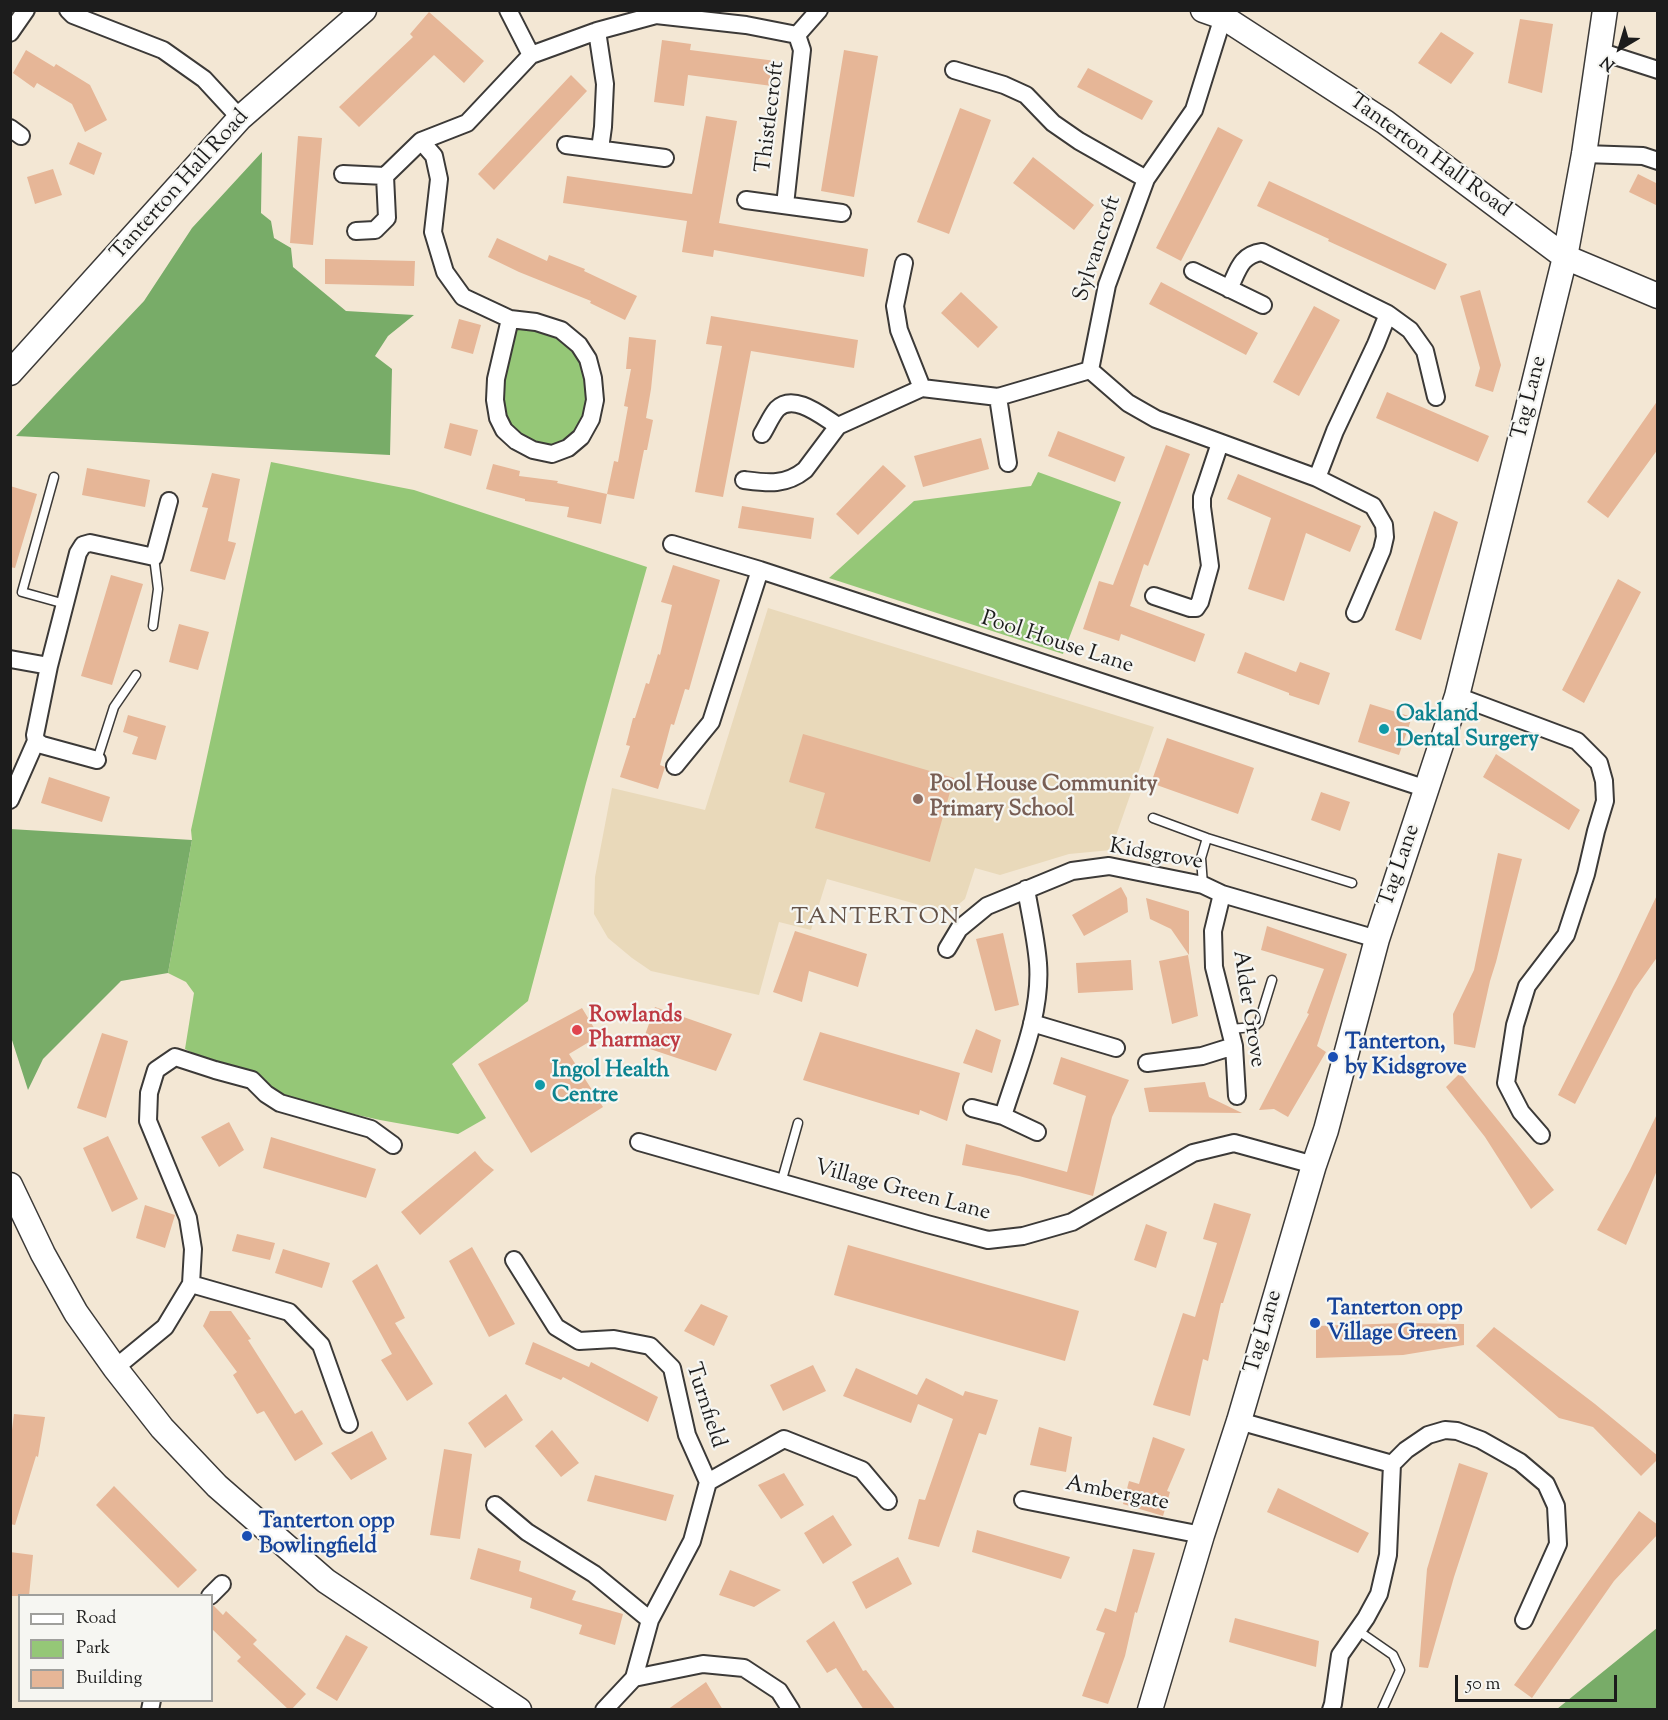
<!DOCTYPE html>
<style>
body{margin:0}
#map{position:relative;width:1668px;height:1720px;overflow:hidden;background:#f3e7d4;font-family:"Sorts Mill Goudy",serif}
canvas{display:block}
.frame{position:absolute;inset:0;border:12px solid #1c1c1c;pointer-events:none}
.legend{position:absolute;left:18px;top:1594px;width:195px;height:108px;box-sizing:border-box;background:#f6f6f2;border:2px solid #9f9f9c;margin:0;padding:8px 10px;list-style:none;font-size:18px;color:#1c1c1c}
.legend li{display:flex;align-items:center;gap:12px;height:30px}
.legend b{width:30px;border:2px solid #9f9f9c}
.north{position:absolute;left:1590px;top:18px;width:60px;height:60px;-webkit-text-stroke:4px #f6f6f2;paint-order:stroke;rotate:218deg;font-size:16px;font-weight:700;line-height:24px;text-align:center;color:#1c1c1c}
.north::after{content:'';display:block;margin:auto;width:21px;height:27px;background:#1c1c1c;clip-path:polygon(50% 0,100% 100%,50% 72%,0 100%)}
.scale{position:absolute;left:1455px;top:1675px;width:162px;height:27px;box-sizing:border-box;border:3px solid #1c1c1c;border-top:0;padding-left:8px;font-size:18px;line-height:21px;white-space:nowrap;color:#1c1c1c;-webkit-text-stroke:4px #f6f6f2;paint-order:stroke}
</style>
<div id="map">
<canvas width="1668" height="1720"></canvas>
<div class="frame"></div>
<ul class="legend">
<li><b style="height:8px;background:#fff"></b>Road</li>
<li><b style="height:16px;background:#95c777"></b>Park</li>
<li><b style="height:16px;background:#e6b697"></b>Building</li>
</ul>
<div class="north">N</div>
<div class="scale">50 m</div>
</div>
<script>
const g = document.querySelector('canvas').getContext('2d');
g.lineJoin = 'round';
function paint(path, color) { g.fillStyle = color; g.fill(path, 'evenodd'); }
function stroke(path, color, width, dash) { g.strokeStyle = color; g.lineWidth = width; g.lineCap = dash ? 'butt' : 'round'; g.setLineDash(dash || []); g.stroke(path); }
function drawText(font, color, halo, rows, align = 'center') {
  g.font = font + ' "Sorts Mill Goudy",serif'; g.lineWidth = 4.5; g.setLineDash([]); g.textBaseline = 'middle'; g.strokeStyle = halo; g.fillStyle = color; for (const [text, x, y, turn = 0] of rows) {
    g.save(); g.translate(x, y); g.rotate((+turn || 0) * Math.PI / 180); g.textAlign = isNaN(turn) ? turn : align; if (halo) g.strokeText(text, 0, 0); g.fillText(text, 0, 0); g.restore();
  }
}
paint(new Path2D(`
 M768 608 1154 727 1111 850 1069 854 1000 875 975 868 965 899 948 913 827 879 811 930 779 922 759 995 651 971 632 958 608 938 594 914 595 877 612 788 705 810Z`), '#e9d9ba');
paint(new Path2D(`
 M510 319 579 345 595 400 568 448 516 441 495 396Z
 M271 462 414 490 647 567 586 783 528 1001 452 1064 486 1118 458 1134 380 1120 282 1098 185 1049 194 993 186 982 168 973 192 840 191 830Z
 M1038 472 1121 502 1063 654 829 578 914 501 1031 486Z`), '#95c777');
paint(new Path2D(`
 M262 152 261 213 271 221 274 238 291 248 293 267 346 311 414 315 388 336 375 356 392 369 390 455 16 436 144 301 192 228Z
 M10 829 192 840 168 973 121 981 43 1059 28 1090 11 1037Z
 M1657 1628V1709H1557Z`), '#78ac68');
paint(new Path2D(`
 M429 12 484 61 464 83 434 55 359 127 339 107 413 37 410 34Z
 M1520 19 1553 24 1542 93 1508 83Z
 M1441 32 1474 53 1451 84 1418 63Z
 M662 40 691 44 690 50 776 61 772 86 688 75 684 106 654 102Z
 M26 50 54 67 56 64 90 85 107 120 85 132 72 104 37 83 34 88 13 73Z
 M844 50 878 56 854 197 821 191Z
 M1088 68 1153 101 1142 120 1077 87Z
 M571 75 587 91 494 190 478 174Z
 M960 108 991 120 949 234 917 222Z
 M706 116 737 121 719 223 868 249 864 277 714 250 713 257 682 252 687 221 563 203 567 176 692 194Z
 M1218 127 1243 140 1181 261 1156 248Z
 M298 136 322 138 313 245 290 243Z
 M78 142 102 153 94 175 69 164Z
 M1033 157 1094 205 1074 230 1013 183Z
 M53 169 62 195 35 204 27 177Z
 M1638 174 1658 184V206L1629 192Z
 M1269 181 1447 264 1435 290 1328 241 1329 239 1257 206Z
 M497 238 547 261 549 255 585 269 584 271 637 296 625 320 590 303 591 301 519 272 488 257Z
 M325 259 415 261 414 286 325 284Z
 M1161 282 1258 333 1246 355 1149 304Z
 M1480 290 1501 365 1493 392 1475 386 1480 368 1460 296Z
 M961 292 998 327 978 348 941 313Z
 M1314 306 1340 320 1299 396 1273 382Z
 M711 316 858 340 854 368 751 351 723 497 695 492 722 346 706 344Z
 M459 319 481 325 473 354 451 348Z
 M629 337 656 340 651 389 646 418 653 420 647 450H644L634 499 607 494 614 461 618 462 628 407 624 406 631 369H626Z
 M1387 392 1489 436 1478 462 1376 418Z
 M1658 400V449L1608 518 1587 502Z
 M450 423 478 430 471 456 444 448Z
 M1058 431 1125 457 1115 482 1048 456Z
 M981 438 989 469 923 487 914 456Z
 M1166 445 1190 454 1148 566 1144 564 1130 606 1205 634 1195 662 1121 634 1119 641 1083 629 1099 581 1113 585Z
 M493 464 520 471 519 476 558 481 557 483 607 494 601 524 567 517 569 507 525 501V499L486 489Z
 M883 465 906 486 858 535 836 514Z
 M87 468 150 480 145 507 82 495Z
 M212 473 240 479 228 541 236 543 225 580 190 571 208 508 202 507Z
 M1238 474 1361 526 1350 552 1306 533 1284 601 1248 589 1271 518 1227 499Z
 M10 486 37 494 15 568 10 567Z
 M742 506 814 518 811 539 738 528Z
 M1434 511 1458 522 1421 640 1395 630Z
 M673 565 720 580 689 690 685 689 674 725 671 724 660 765 665 767 658 789 620 777 630 746 626 745 633 718H635L646 683 649 684 658 654 660 655 672 605 661 602Z
 M111 575 143 584 112 685 81 676Z
 M1618 579 1641 592 1584 703 1562 690Z
 M179 624 209 632 198 670 169 662Z
 M1245 652 1296 672 1300 662 1330 673 1319 705 1289 695V693L1237 673Z
 M1370 704 1412 717 1399 755 1358 742Z
 M128 715 166 726 156 760 132 754 138 737 123 732Z
 M803 734 954 778 930 862 815 828 825 793 789 782Z
 M1167 738 1254 768 1238 814 1151 783Z
 M1496 754 1580 810 1569 830 1483 777Z
 M49 777 110 797 102 822 41 803Z
 M1321 792 1350 802 1340 831 1311 820Z
 M1498 853 1522 859 1496 962 1490 981 1475 1048 1454 1044 1453 1014 1474 970Z
 M1121 887 1127 898 1128 912 1084 936 1072 915Z
 M1658 893V956L1634 990 1575 1104 1558 1095 1616 981Z
 M1146 898 1189 911V955L1171 929 1150 919Z
 M1267 926 1347 954 1317 1046 1326 1052 1288 1117 1274 1109 1259 1110 1309 1014 1307 1013 1324 969 1261 950Z
 M795 931 867 954 858 987 809 971 802 1002 773 992Z
 M1003 933 1019 1005 995 1011 976 939Z
 M1188 955 1198 1016 1172 1024 1159 961Z
 M1131 960 1133 990 1078 993 1076 963Z
 M655 1007 732 1034 716 1071 641 1046Z
 M582 1008 599 1036 569 1054 603 1107 531 1153 478 1064Z
 M976 1029 1001 1040 992 1073 963 1063Z
 M820 1032 960 1073 947 1121 920 1110 919 1115 803 1080Z
 M102 1033 128 1041 106 1118 77 1108Z
 M1061 1057 1129 1080 1112 1117 1093 1196 1019 1176 962 1165 966 1144 1067 1172 1086 1096 1053 1084Z
 M1460 1073 1554 1190 1531 1209 1485 1137 1446 1087Z
 M1205 1082 1209 1097 1242 1113 1149 1112 1144 1088Z
 M1658 1112V1168L1626 1245 1597 1230 1630 1170Z
 M229 1122 244 1150 219 1167 201 1137Z
 M108 1136 138 1199 112 1212 83 1148Z
 M271 1137 376 1169 366 1198 263 1168Z
 M475 1151 484 1162 494 1170 420 1235 401 1212Z
 M1214 1203 1251 1214 1223 1303H1221L1208 1361 1203 1359 1190 1416 1153 1405 1183 1313 1195 1317 1217 1243 1203 1239Z
 M145 1205 175 1215 165 1248 136 1238Z
 M1146 1224 1167 1232 1156 1268 1134 1260Z
 M237 1234 275 1243 270 1260 232 1251Z
 M848 1245 1079 1311 1065 1361 834 1295Z
 M472 1247 515 1324 489 1337 449 1261Z
 M283 1249 330 1263 322 1288 275 1273Z
 M377 1264 405 1318 395 1323 433 1384 407 1401 381 1360 392 1354 352 1281Z
 M701 1304 728 1316 714 1346 684 1331Z
 M210 1311H231L251 1339 248 1340 295 1414 302 1410 323 1444 295 1461 264 1411 257 1414 233 1375 237 1372 203 1326Z
 M1404 1323 1464 1324V1345L1403 1355 1316 1358V1326Z
 M1494 1327 1595 1404 1658 1456V1459L1641 1476 1593 1427 1559 1418 1476 1346Z
 M533 1342 589 1367 591 1362 658 1397 648 1422 563 1377 561 1380 525 1364Z
 M813 1365 826 1391 783 1411 770 1385Z
 M856 1368 917 1395 926 1378 963 1396 965 1391 998 1400 986 1435 979 1433 939 1547 908 1539 919 1499 925 1500 953 1419 918 1404 911 1423 843 1396Z
 M506 1394 523 1420 485 1448 468 1423Z
 M14 1414 45 1417 38 1457 36 1456 15 1525 10 1524V1446Z
 M1039 1427 1072 1437 1066 1472 1030 1465Z
 M552 1430 579 1463 561 1477 535 1446Z
 M372 1431 387 1459 351 1480 331 1453Z
 M1153 1437 1185 1449 1167 1491 1170 1492 1163 1516 1123 1504 1129 1481 1139 1484Z
 M444 1449 472 1454 460 1539 430 1535Z
 M1459 1463 1488 1473 1454 1577 1428 1668 1419 1667 1427 1569Z
 M784 1473 804 1505 781 1519 758 1485Z
 M595 1475 674 1495 666 1521 587 1501Z
 M114 1486 197 1570 178 1588 96 1505Z
 M1278 1488 1369 1533 1358 1553 1267 1512Z
 M1639 1511 1658 1525V1534L1614 1581 1532 1698 1514 1685Z
 M833 1515 852 1545 823 1564 804 1533Z
 M977 1530 1070 1557 1061 1579 972 1552Z
 M478 1548 521 1561 519 1571 576 1591 572 1600 623 1614 615 1645 579 1634 582 1625 530 1608 532 1598 470 1579Z
 M1133 1549 1155 1553 1137 1613 1135 1612 1125 1656 1108 1704 1082 1696 1105 1633 1096 1630 1105 1608 1116 1612Z
 M10 1552 33 1555 29 1596H10Z
 M898 1557 912 1584 866 1609 852 1582Z
 M730 1570 781 1590 754 1607 719 1595Z
 M212 1606H214L223 1615 226 1611 257 1640 253 1644 306 1694 291 1710H289L237 1661 241 1657 212 1629Z
 M1235 1618 1319 1641 1316 1667 1229 1642Z
 M834 1621 863 1671 866 1670 896 1710H864L836 1668 827 1673 806 1641Z
 M346 1635 368 1647 337 1701 316 1688Z
 M706 1682 723 1710H667Z`), '#e6b697');
const lane = new Path2D(`
 M54 477 22 592 65 604
 M153 626 158 589 154 557
 M97 760 114 707 136 675
 M1153 818 1207 838 1352 883
 M1203 885 1201 858 1207 838
 M1230 1029 1254 1027 1259 1022 1272 980
 M781 1183 798 1123
 M1357 1630 1393 1655 1400 1670 1382 1710`);
const street = new Path2D(`
 M68 10 73 15 163 50 204 79 240 118
 M508 10 531 55
 M1223 17 1194 110 1146 179 1107 285 1090 370 1128 403 1156 419 1317 478 1373 506 1384 525 1385 537 1382 550 1355 613
 M597 31 605 84 603 127 600 149
 M10 33 26 10
 M797 35 819 10
 M1599 51 1658 70
 M954 70 1004 85 1026 95 1053 123 1079 141 1146 179
 M10 128 21 136
 M421 141 434 156 439 179 433 232 445 272 463 297 510 319 536 322 561 330 579 345 588 359 593 378 595 400 591 419 581 437 568 448 552 454 533 450 516 441 504 430 498 418 495 400 496 379 510 319
 M566 145 665 158
 M1584 154 1643 156 1658 161
 M343 174 385 176
 M746 200 842 213
 M356 231 375 230 387 218 385 176 421 141 467 123 531 55 597 31 656 15 746 25 797 35 802 50 785 205
 M904 263 895 306 899 330 922 388
 M1193 271 1263 305
 M1229 289C1238 271 1240 255 1262 252L1388 314 1376 344 1335 431 1317 478
 M1388 314 1410 330 1425 351 1436 397
 M998 397 1008 463
 M762 434C767 426 771 416 777 409 794 392 823 417 838 426
 M744 480C767 483 785 486 805 470L838 426 922 388 998 397 1090 370
 M672 544 760 570 1427 789
 M1154 596 1190 608H1196L1200 602 1210 566 1202 507V497L1220 443
 M10 659 49 666
 M1457 696 1577 741 1599 763 1604 781 1605 801 1596 831 1586 874 1566 935 1527 986 1515 1025 1506 1083 1521 1112 1541 1135
 M97 760 42 745 36 741 35 735 49 666 78 553 83 545 90 543 154 557 169 501
 M675 766 711 722 760 570
 M10 800 36 741
 M1222 894 1213 931 1214 967 1234 1046 1237 1096
 M947 949 959 929 987 906 1072 871 1109 866 1203 885 1222 894 1377 939
 M1032 1023 1116 1048
 M1147 1063 1202 1056 1234 1046
 M972 1108 1003 1116 1037 1132
 M1003 1116C1018 1067 1042 1015 1038 963 1036 938 1030 913 1026 889
 M639 1142 927 1224 988 1240 1023 1236 1072 1222 1193 1153 1234 1143 1314 1165
 M514 1260 556 1327 579 1341 614 1339 650 1346 672 1368 687 1435 708 1482 692 1541 650 1620 634 1678 604 1710
 M191 1284 289 1312 321 1345 349 1424
 M115 1368 165 1327 191 1284 193 1249 188 1218 148 1121 149 1093 156 1070 175 1057 215 1070 252 1080 266 1094 280 1103 371 1129 393 1145
 M1239 1421 1392 1464 1406 1450 1428 1435 1445 1430 1457 1431 1481 1440 1520 1462 1546 1484 1556 1506 1558 1544 1524 1620
 M708 1482 784 1439 862 1470 888 1501
 M1023 1500 1202 1535
 M495 1505 527 1532 594 1574 650 1620
 M210 1596 222 1584
 M634 1678 703 1664 744 1668 779 1691 791 1710
 M150 1710 152 1700
 M1331 1710 1333 1704 1340 1655 1366 1618 1379 1594 1388 1555 1392 1464`);
const secondary = new Path2D(`
 M1203 10 1223 17 1385 122 1565 257 1658 296
 M10 373 240 118 364 10
 M10 1185 43 1254 76 1313 115 1368 162 1428 217 1486 326 1581 519 1710
 M1150 1710 1202 1535 1239 1421 1314 1165 1326 1130 1377 939 1457 696 1565 257 1584 154 1605 10`);
stroke(lane, '#3c3a38', 11);
stroke(street, '#3c3a38', 20);
stroke(secondary, '#3c3a38', 27);
stroke(lane, '#fff', 8);
stroke(street, '#fff', 16);
stroke(secondary, '#fff', 24);
for (const [x, y, r, color] of [
 [1384,729,6,"#0f9aa8"],
 [918,799,6,"#8d6e63"],
 [577,1030,6,"#e0444e"],
 [1333,1057,6,"#1a4fb4"],
 [540,1085,6,"#0f9aa8"],
 [1315,1323,6,"#1a4fb4"],
 [247,1536,6,"#1a4fb4"]
]) { const dot = new Path2D(); dot.arc(x, y, r, 0, 2 * Math.PI); g.fillStyle = color; g.fill(dot); stroke(dot, '#f6f6f2', 2); }
drawText('22px', '#1c1c1c', '#f6f6f2', [
 ["Thistlecroft",772,117,-83],
 ["Tanterton Hall Road",1429,157,36],
 ["Tanterton Hall Road",181,186,-48],
 ["Sylvancroft",1099,249,-72],
 ["Tag Lane",1531,398,-76],
 ["Pool House Lane",1057,644,18],
 ["Kidsgrove",1156,856,10],
 ["Tag Lane",1401,866,-71],
 ["Alder Grove",1247,1009,81],
 ["Village Green Lane",902,1192,15],
 ["Tag Lane",1265,1332,-74],
 ["Turnfield",704,1406,72],
 ["Ambergate",1117,1495,11]
]);
drawText('bold 22px', '#0d838f', '#f6f6f2', [
 ["Oakland",1396,716],
 ["Dental Surgery",1396,741],
 ["Ingol Health",552,1072],
 ["Centre",552,1097]
], 'left');
drawText('bold 22px', '#785e54', '#f6f6f2', [
 ["Pool House Community",930,786],
 ["Primary School",930,811]
], 'left');
drawText('bold 22px', '#be3a42', '#f6f6f2', [
 ["Rowlands",589,1017],
 ["Pharmacy",589,1042]
], 'left');
drawText('bold 22px', '#164399', '#f6f6f2', [
 ["Tanterton,",1345,1044],
 ["by Kidsgrove",1345,1069],
 ["Tanterton opp",1327,1310],
 ["Village Green",1327,1335],
 ["Tanterton opp",259,1523],
 ["Bowlingfield",259,1548]
], 'left');
g.letterSpacing = '1.5px';
drawText('24px', '#635247', '#f6f6f2', [
 ["TANTERTON",876,919]
]);
g.letterSpacing = '0px';
</script>
